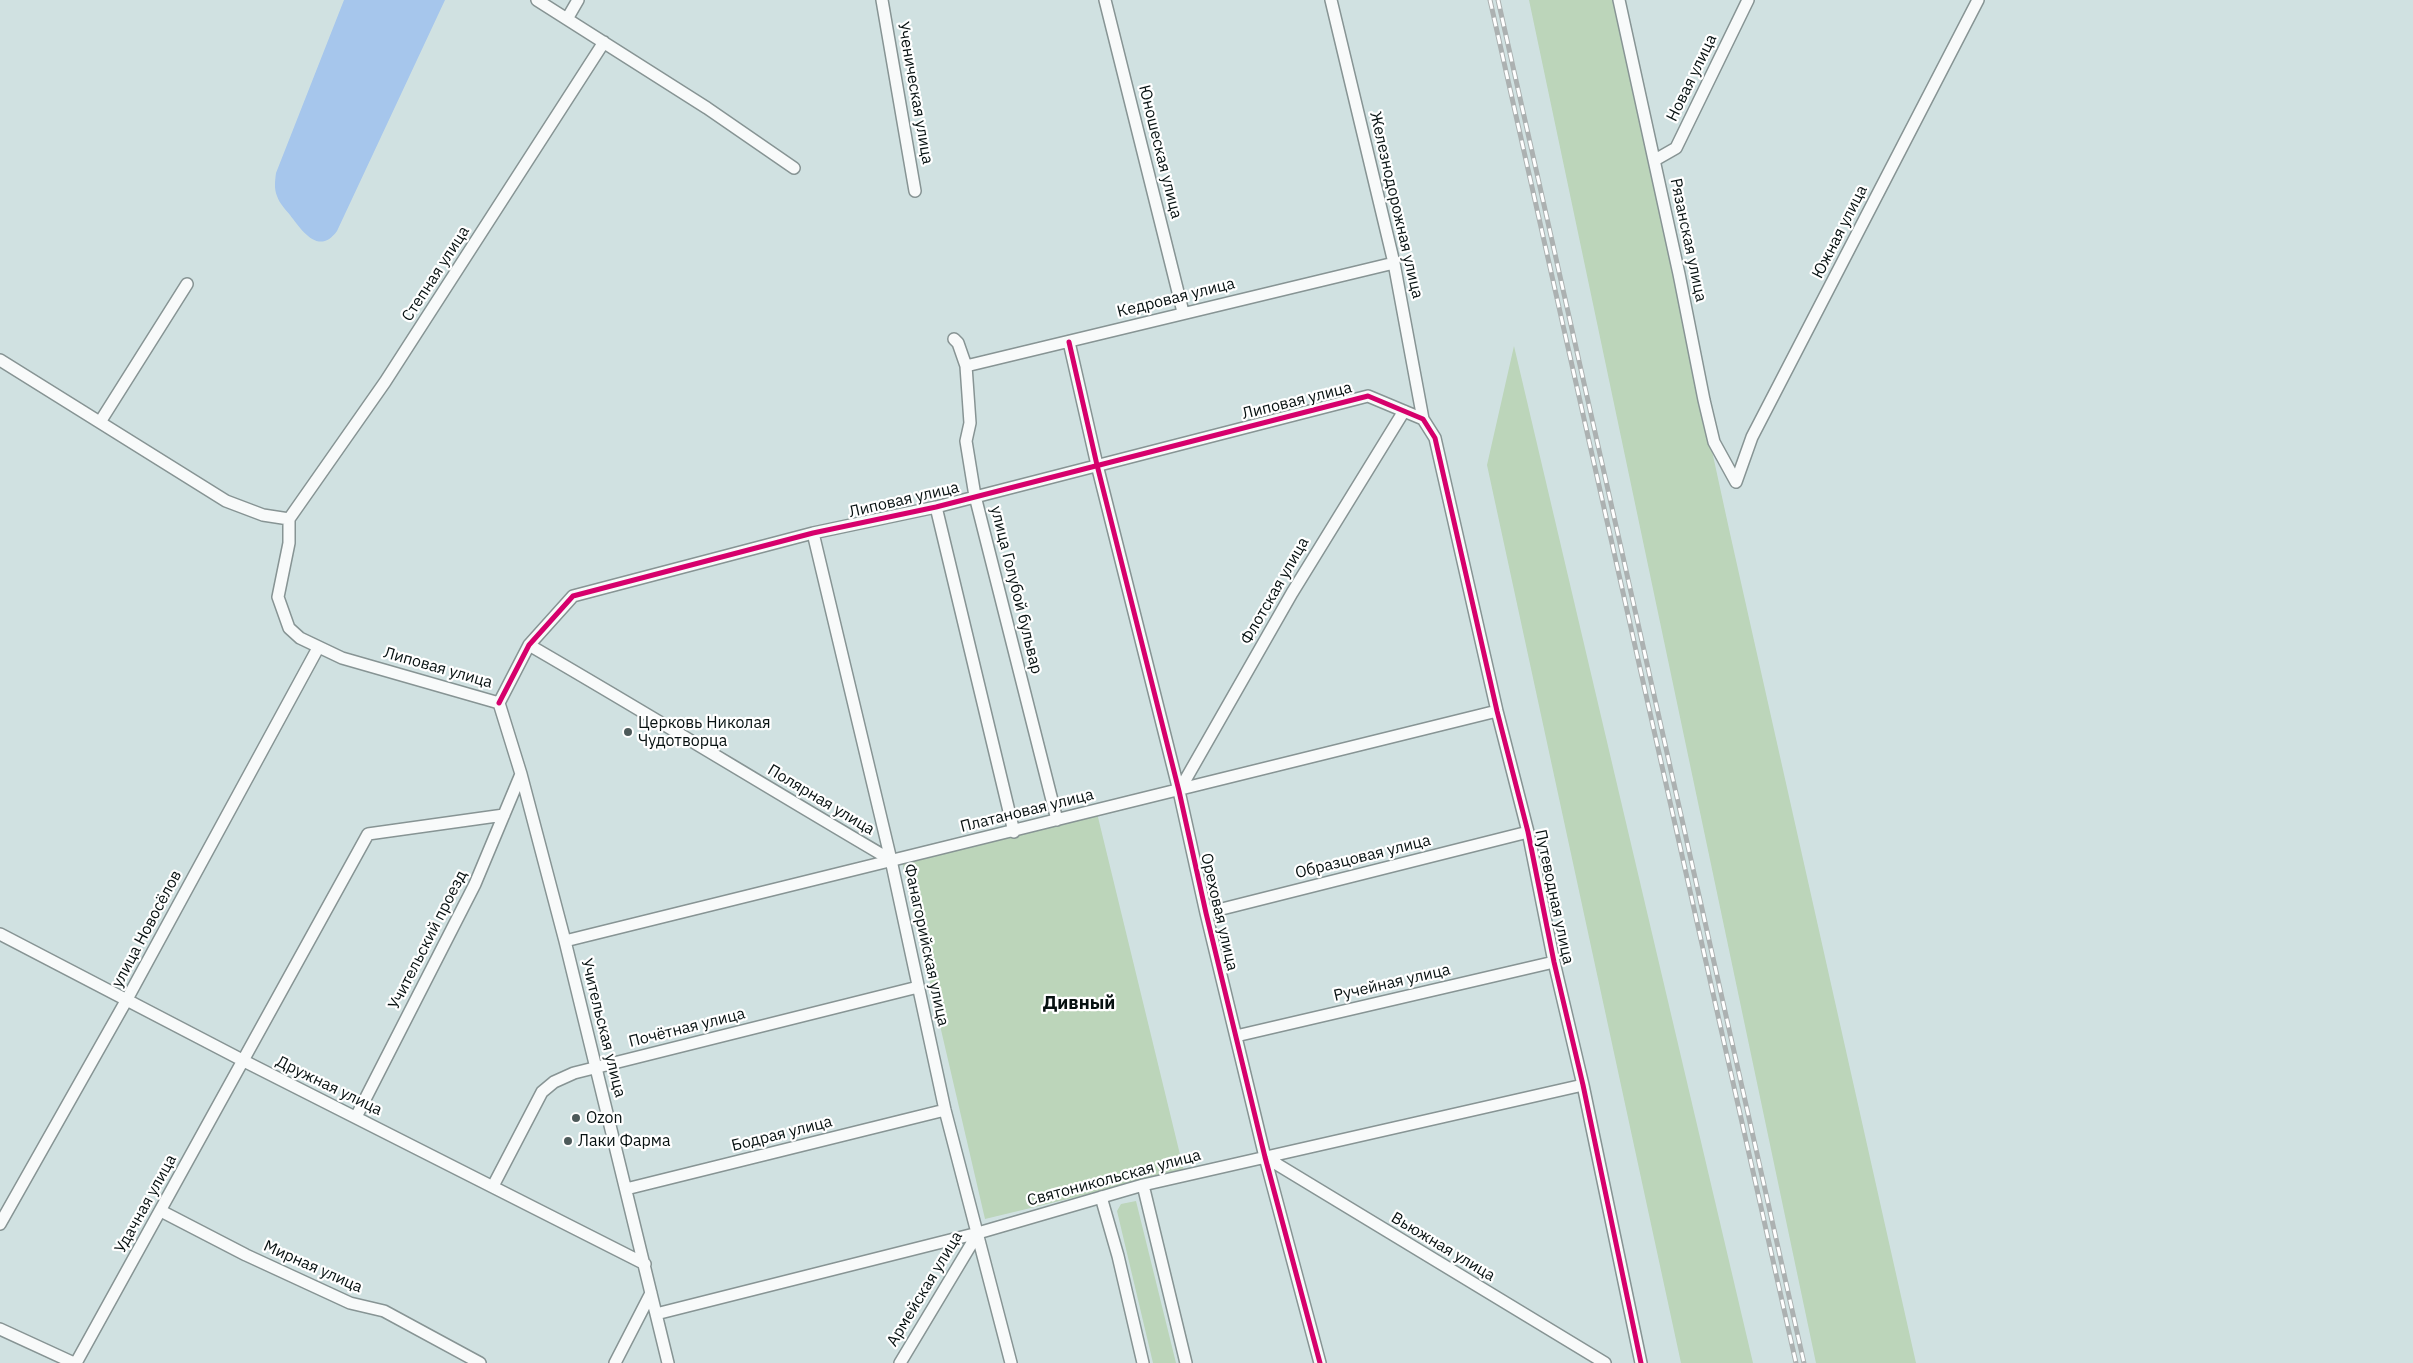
<!DOCTYPE html>
<meta charset="utf-8">
<style>
body{margin:0}
canvas{display:block;background:#d0e1e1}
</style>
<canvas width="2413" height="1363"></canvas>
<script>
const g = document.querySelector('canvas').getContext('2d');
g.lineJoin = 'round';
function paint(path, color) { g.fillStyle = color; g.fill(path, 'evenodd'); }
function stroke(path, color, width, dash) { g.strokeStyle = color; g.lineWidth = width; g.lineCap = dash ? 'butt' : 'round'; g.setLineDash(dash || []); g.stroke(path); }
function drawText(font, color, halo, rows, align = 'center') {
  g.font = font + ' "IBM Plex Sans",sans-serif'; g.lineWidth = 4.5; g.setLineDash([]); g.textBaseline = 'middle'; g.strokeStyle = halo; g.fillStyle = color; for (const [text, x, y, turn = 0] of rows) {
    g.save(); g.translate(x, y); g.rotate((+turn || 0) * Math.PI / 180); g.textAlign = isNaN(turn) ? turn : align; if (halo) g.strokeText(text, 0, 0); g.fillText(text, 0, 0); g.restore();
  }
}
paint(new Path2D(`
 M1529 0H1614L1729 529 1916 1363H1816Z
 M1514 346 1753 1363H1681L1487 465Z
 M1097 813 1184 1171 985 1219 902 862Z
 M1136 1201 1176 1363H1153L1117 1211 1121 1204Z`), '#bcd5ba');
paint(new Path2D(`
 M344 0H445L337 231C319 256 302 231 290 215 286 210 279 203 277 196 274 189 275 181 276 173Z`), '#a6c6ec');
const minor = new Path2D(`
 M537 0 707 108 794 168
 M882 0 915 191
 M1105 0 1183 312
 M1331 0 1394 263 1423 419
 M1619 0 1679 274 1704 400 1714 442 1736 482
 M567 19 578 0
 M1655 160 1676 148 1748 0
 M954 339 958 343 966 366 970 423 966 441 975 496 1057 820
 M1069 342 1097 465 1179 791 1206 913 1265 1157 1320 1363
 M0 360 226 501 263 515 289 519
 M966 366 1394 263
 M100 422 187 284
 M1736 482 1752 437 1978 0
 M936 507 1014 832
 M289 519 385 382 604 42
 M289 519V543L278 597 289 628 300 638 342 658 499 703
 M813 533 891 860 945 1110 1011 1363
 M529 645C650 715 770 789 891 860
 M499 703 529 645 573 596 813 533 936 507 1368 396 1423 419 1435 438 1497 711 1528 832 1554 962 1583 1085 1641 1363
 M499 703 521 774 565 941 668 1363
 M1179 791 1292 593 1404 411
 M1206 913 1528 832
 M0 934 244 1061 645 1264
 M565 941 1497 711
 M1236 1036 1554 962
 M356 1117 475 884 521 774
 M1265 1157 1605 1363
 M1143 1185 1186 1363
 M493 1186 542 1092 554 1082 574 1073 918 987
 M626 1189 945 1110
 M1101 1197 1118 1256 1143 1363
 M161 1211 246 1255 350 1303 384 1311 480 1363
 M0 1224 126 1001 318 648
 M656 1314 978 1233 1143 1185 1583 1085
 M0 1329 74 1363
 M76 1363 368 834 504 815
 M615 1363 651 1293
 M900 1363 978 1233`);
stroke(minor, '#879494', 14);
stroke(minor, '#f8fafa', 11);
const rail = new Path2D(`
 M1490 0 1796 1363
 M1498 0 1804 1363`);
stroke(rail, '#acb1b1', 5);
stroke(rail, '#fff', 3, [9]);
stroke(new Path2D(`
 M1069 342 1097 465 1179 791 1206 913 1265 1157 1320 1363
 M499 703 529 645 573 596 813 533 936 507 1368 396 1423 419 1435 438 1497 711 1528 832 1554 962 1583 1085 1641 1363`), '#d6006c', 5);
for (const [x, y, r, color] of [
 [628,732,5,"#4d5a5a"],
 [576,1118,5,"#4d5a5a"],
 [568,1141,5,"#4d5a5a"]
]) { const dot = new Path2D(); dot.arc(x, y, r, 0, 2 * Math.PI); g.fillStyle = color; g.fill(dot); stroke(dot, '#fff', 2); }
drawText('16px', '#071111', '#fff', [
 ["Новая улица",1692,78,-64],
 ["Ученическая улица",915,93,80],
 ["Юношеская улица",1160,152,76],
 ["Железнодорожная улица",1396,205,77],
 ["Южная улица",1840,232,-63],
 ["Рязанская улица",1688,240,78],
 ["Степная улица",436,274,-57],
 ["Кедровая улица",1176,298,-14],
 ["Липовая улица",1297,401,-14],
 ["Липовая улица",904,500,-13],
 ["улица Голубой бульвар",1016,590,76],
 ["Флотская улица",1275,591,-60],
 ["Липовая улица",438,668,16],
 ["Полярная улица",821,800,31],
 ["Платановая улица",1027,811,-14],
 ["Образцовая улица",1363,857,-14],
 ["Путеводная улица",1554,897,78],
 ["Ореховая улица",1219,912,77],
 ["улица Новосёлов",147,929,-62],
 ["Учительский проезд",428,940,-63],
 ["Фанагорийская улица",926,945,78],
 ["Ручейная улица",1392,983,-13],
 ["Учительская улица",603,1028,76],
 ["Почётная улица",687,1028,-14],
 ["Дружная улица",329,1086,26],
 ["Бодрая улица",782,1134,-14],
 ["Святоникольская улица",1114,1178,-15],
 ["Удачная улица",146,1204,-61],
 ["Вьюжная улица",1443,1247,31],
 ["Мирная улица",313,1267,24],
 ["Армейская улица",925,1289,-59]
]);
drawText('16px', '#071111', '#fff', [
 ["Церковь Николая",638,723],
 ["Чудотворца",638,741],
 ["Ozon",586,1118],
 ["Лаки Фарма",578,1141]
], 'left');
drawText('bold 18px', '#071111', '#fff', [
 ["Дивный",1079,1004]
]);
</script>
